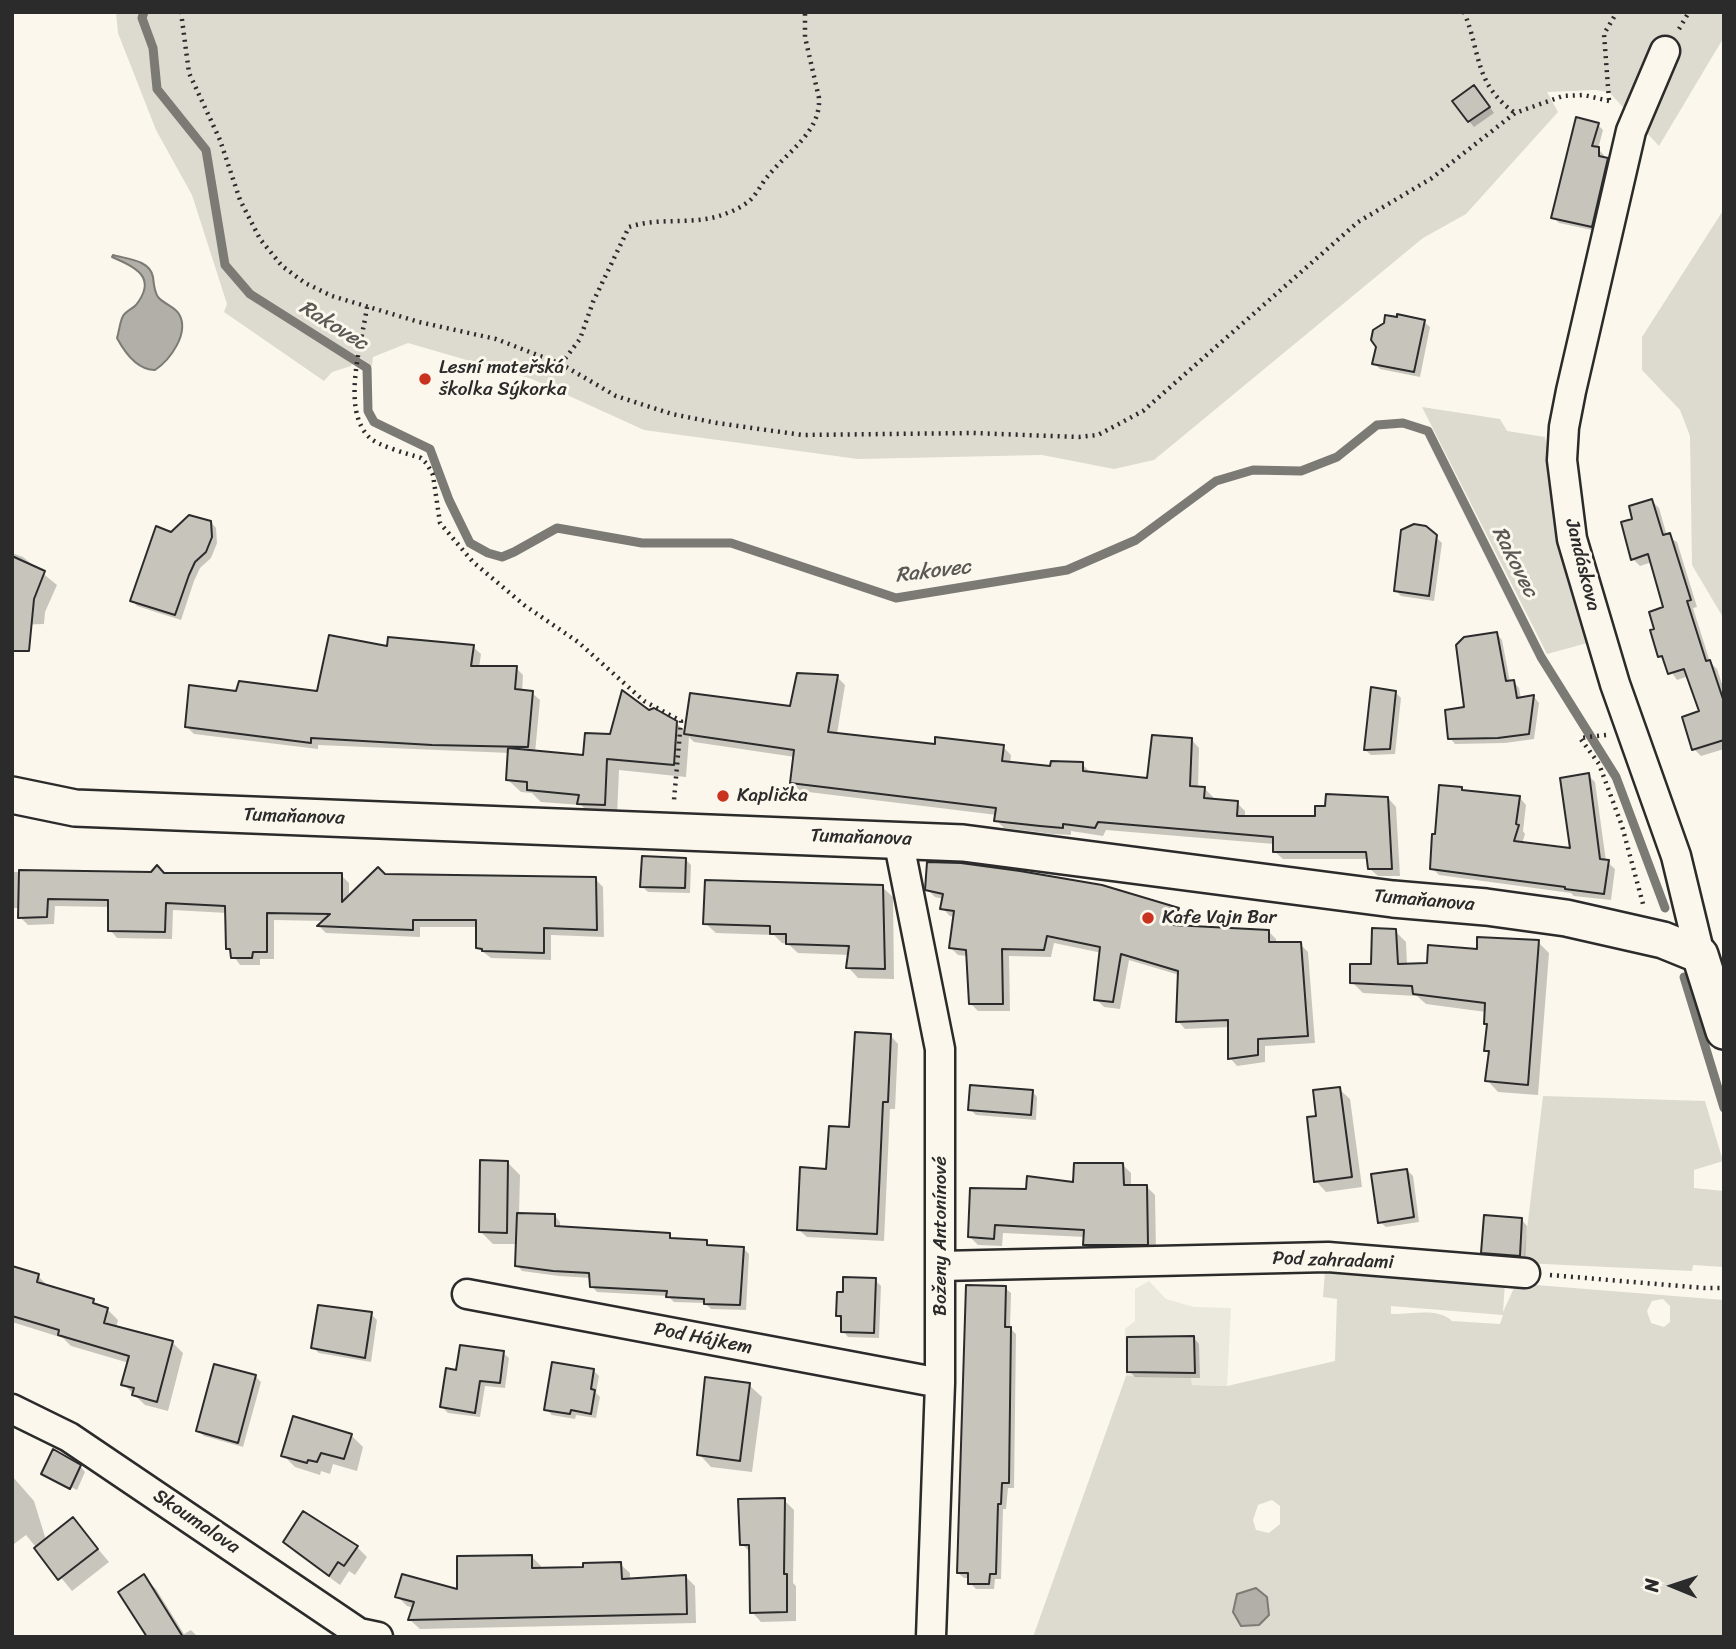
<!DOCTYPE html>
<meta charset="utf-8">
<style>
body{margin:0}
#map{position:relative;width:1736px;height:1649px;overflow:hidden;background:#fbf7ec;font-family:Sriracha,sans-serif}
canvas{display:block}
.frame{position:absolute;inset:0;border:14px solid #2b2b2b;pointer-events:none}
.north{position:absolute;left:1638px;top:1551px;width:70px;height:70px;-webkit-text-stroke:5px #fbf7ec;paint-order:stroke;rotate:272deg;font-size:19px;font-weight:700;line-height:28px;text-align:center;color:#2b2b2b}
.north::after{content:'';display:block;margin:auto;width:24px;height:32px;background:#2b2b2b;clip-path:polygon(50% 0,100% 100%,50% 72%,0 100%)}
</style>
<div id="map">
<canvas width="1736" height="1649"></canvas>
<div class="frame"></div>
<div class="north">N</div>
</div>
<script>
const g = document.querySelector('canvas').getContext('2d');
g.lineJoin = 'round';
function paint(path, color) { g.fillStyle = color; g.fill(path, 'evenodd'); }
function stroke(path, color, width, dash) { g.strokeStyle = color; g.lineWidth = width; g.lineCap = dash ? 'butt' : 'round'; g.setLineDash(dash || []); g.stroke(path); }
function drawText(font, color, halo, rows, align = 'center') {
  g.font = font + ' Sriracha,sans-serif'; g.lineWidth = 6; g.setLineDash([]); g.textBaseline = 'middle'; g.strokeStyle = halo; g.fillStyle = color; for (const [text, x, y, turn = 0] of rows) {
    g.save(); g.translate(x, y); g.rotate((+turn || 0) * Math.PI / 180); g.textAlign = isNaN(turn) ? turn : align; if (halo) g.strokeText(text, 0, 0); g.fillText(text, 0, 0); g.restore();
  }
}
paint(new Path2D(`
 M1149 1281 1166 1299 1194 1307 1231 1308 1227 1386 1192 1385 1191 1377 1126 1376 1125 1329 1135 1321V1289Z`), '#ebe8de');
paint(new Path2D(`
 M116 12H1724V37L1659 146 1609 92 1595 90 1547 92 1558 112 1466 214 1423 238 1154 460 1114 469 1042 455 858 459 644 430 532 379 408 343 373 357 372 366 355 354 351 366 332 372 324 381 224 312 227 304 192 195 156 130 118 33Z
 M1724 209V619L1692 565 1690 436 1680 410 1642 370V337Z
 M1422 407 1500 419 1507 431 1545 437 1566 559 1591 642 1547 654Z
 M1543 1096 1705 1101 1723 1161 1694 1170V1188L1724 1191V1267L1693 1265 1692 1271 1523 1263Z
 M1358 1270 1505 1283 1503 1312 1514 1288 1523 1284 1724 1300V1637H1033L1126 1376 1191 1377 1192 1385 1227 1386 1335 1361 1337 1299 1323 1297 1325 1271 1351 1273 1357 1276ZM1663 1299 1670 1306V1322L1664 1327 1651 1323 1647 1311 1652 1301ZM1391 1306 1503 1315 1500 1324 1452 1321C1437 1307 1410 1315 1391 1314ZM1272 1500 1280 1506V1524L1269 1533 1256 1530 1253 1520 1258 1505Z`), '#dddad0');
const water = new Path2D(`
 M113 255C127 259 150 260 153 277 154 284 154 291 158 297 164 304 175 307 179 314 190 333 170 360 155 370 137 370 125 353 117 338 119 332 120 321 123 316 126 311 132 309 136 305 158 277 135 267 112 257Z
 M1256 1588 1267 1597 1269 1615 1259 1625 1241 1626 1233 1612 1237 1594Z`);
paint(water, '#b1afa7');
stroke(water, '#7b7a75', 2);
paint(new Path2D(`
 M1480 93 1494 113 1474 127 1469 121Z
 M1598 125 1603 130 1598 149 1604 155V159L1613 165 1597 231 1559 223 1553 217Z
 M1424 322 1430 327 1420 377 1380 369 1374 363Z
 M1652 501 1659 508 1667 536 1677 542 1697 607 1693 608 1710 662 1717 669 1724 690V749L1701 756 1694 749 1701 713 1689 676 1677 680 1660 656 1665 608 1652 562 1640 566 1633 559 1634 520Z
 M211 522 216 528 217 543 211 558 200 568 194 581 181 620 137 606 132 600 171 534Z
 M1425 527 1442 543 1434 601 1401 596 1395 590Z
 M12 553 23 557 57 585 45 612 44 624 15 625 12 632Z
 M1497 634 1502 640 1510 682H1514L1519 688 1521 699 1534 697 1539 703 1534 739 1505 743 1455 744 1450 738 1466 708Z
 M473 647 481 654 479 668H516L523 675 522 692 532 693 540 700 535 753 584 757 612 735 648 712 676 723 686 732 791 708 837 677 845 685 837 734 936 746 1003 747 1011 755 1010 764 1052 768 1082 764 1090 772 1148 780 1191 739 1199 748 1198 788 1205 789 1213 797V801L1237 803 1245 811V817L1317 818 1388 798 1396 807 1400 876H1378L1369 868 1368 859H1283L1274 851V844L1106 830 1103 836 1071 831V835L1053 834 1004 828 996 820 997 815 800 791 792 782 795 757 694 742 689 737 686 777 619 770 617 817 592 816 581 805 541 802 532 793 521 792 508 780 510 753 318 745V749L194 734 187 727 237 693H318L388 648Z
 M1395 692 1401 698 1395 754 1371 755 1365 750Z
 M1588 775 1595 782 1606 861 1615 869 1611 900 1574 896 1571 893 1439 875 1432 868 1437 836 1461 788 1465 792 1520 798 1526 805 1523 831 1525 834 1522 844 1572 850Z
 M685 859 691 865 690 893 648 892 642 886Z
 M12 872 341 875 349 883V898L384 876 595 879 603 887 604 937 551 935V960L491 958 478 948 477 927H420V937L326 933 319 926 325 921 274 920V959H260V965H240L228 948 227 913 173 910 172 939 117 938 110 930V907L55 906 54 924 28 925 20 917V908H12Z
 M882 887 893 897 894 979 858 978 848 967 850 955 798 953 788 944 782 943 774 935 716 933 705 923Z
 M927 889 1178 910 1186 917 1182 927 1268 931 1276 939V944H1300L1308 952 1315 1043 1265 1046V1062L1237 1066 1230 1058V1027L1185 1029 1178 1021 1179 975 1129 960 1120 1009 1104 1007 1096 999 1102 953 1054 943 1051 957 1009 956 1010 1011H978L971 1004 968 956 958 955 951 948 955 917 950 916 942 908 944 899 935 897Z
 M1395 931 1406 942 1407 965H1429L1478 951 1538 942 1549 953 1538 1095 1498 1092 1487 1080 1490 1054 1486 1050 1489 1027 1485 1024 1486 1012 1426 1004 1417 996 1363 993 1352 982 1372 966Z
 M891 1036 898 1044 895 1109H890L884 1241 807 1237 799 1230 851 1129Z
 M1339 1089 1350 1099 1362 1187 1326 1192 1316 1181Z
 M1032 1091 1037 1097 1036 1120 976 1115 970 1109Z
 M507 1162 520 1175 519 1214 555 1216 560 1222V1228L669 1235 675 1240 706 1242 712 1247 743 1248 749 1254 746 1310 711 1309 705 1303 674 1302 668 1296 597 1292 592 1286 591 1278 559 1276 522 1271 517 1265V1244H493L480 1231Z
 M1122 1164 1131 1173V1187L1146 1186 1155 1195 1156 1252 1094 1253 1085 1244V1237L1003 1233 1002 1246 978 1245 970 1237 1027 1191 1075 1184Z
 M1407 1170 1413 1176 1419 1222 1386 1227 1380 1222Z
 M1522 1220 1527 1226 1525 1261 1488 1258 1483 1252Z
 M12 1268 38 1276 49 1287 93 1300 99 1307 107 1309 118 1320 116 1328 172 1342 183 1353 168 1411 145 1405 123 1384 129 1363 71 1346 63 1338 12 1322Z
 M875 1280 881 1286 879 1338 848 1337 843 1331V1321L837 1315Z
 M1005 1288 1011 1293 1010 1328 1016 1334 1014 1488H1008L1006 1509H1003L1001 1579H995L994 1589H976L970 1583V1578H964L958 1573Z
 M371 1314 377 1320 371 1362 319 1353 313 1348Z
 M1194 1338 1199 1344 1200 1378 1135 1377 1129 1371Z
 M503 1353 509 1358 505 1388 485 1386 480 1417 448 1413 442 1407 457 1372Z
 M593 1370 599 1376 596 1393 600 1397 596 1418 576 1415 575 1419 552 1415 546 1409Z
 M255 1376 261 1382 243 1447 204 1436 198 1430Z
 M749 1385 762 1397 752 1472 711 1467 699 1454Z
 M351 1435 363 1447 357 1471 333 1464 330 1474 321 1471 320 1475 295 1467 283 1455Z
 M80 1466 85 1472 77 1490 47 1475V1478L43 1474Z
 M12 1476 34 1501 46 1540 73 1519 109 1562 72 1591 26 1535 14 1544 12 1543Z
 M784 1500 794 1510 793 1583 796 1586V1621L761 1622 752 1612 751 1553 742 1544Z
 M285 1542 357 1547 367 1557 355 1575 349 1571 340 1585 296 1553Z
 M531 1556 541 1566V1570L585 1569 620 1564 630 1573V1580L686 1577 695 1586 696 1623 420 1629 410 1620 414 1608 407 1606 397 1596 459 1591Z
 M144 1577 156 1589 184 1634 191 1630 198 1637H149Z`), '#0003');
stroke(new Path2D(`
 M144 12 142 18 153 48 157 89 206 150 225 265 250 294 367 368 368 411 374 422 430 449 449 500 470 543 488 553 502 557 514 552 557 528 642 543H731L896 598 1067 570 1136 540 1216 481 1253 470 1301 471 1337 457 1377 425 1403 423 1428 431 1541 657 1616 777 1665 908
 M1684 977 1724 1108`), '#7b7a75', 9);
const building = new Path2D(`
 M1474 85 1490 107 1468 122 1452 101Z
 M1576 117 1599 123 1592 146 1599 147V156L1608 158 1592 227 1551 218Z
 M1397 314 1425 320 1414 372 1372 364 1376 347 1371 340 1373 330 1384 323 1385 315 1397 317Z
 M1652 499 1663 535 1670 533 1691 600 1687 601 1706 661 1710 660 1724 702V740L1692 750 1682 717 1699 711 1684 669 1668 674 1662 656 1658 657 1650 630 1654 629 1649 612 1663 607 1648 554 1631 560 1621 522 1632 519 1629 506Z
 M189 515 211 521 212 537 206 552 195 562 189 575 175 615 130 601 156 526 171 532Z
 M1414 524 1426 526 1437 535 1429 596 1394 591 1401 530Z
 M12 556 45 571 34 599 29 651H12Z
 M1497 632 1506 681 1514 680 1517 698 1534 695 1529 734 1498 738 1448 739 1445 710 1464 707 1456 645 1464 637Z
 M329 635 387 646 388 637 474 645 471 666H517L515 689 533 691 528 747 432 745 311 738V743L185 727 189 685 236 691 239 681 317 691Z
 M797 673 838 675 828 732 935 744V737L1004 745 1002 761 1050 766 1051 761 1083 762V771L1147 778 1152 735 1192 738 1190 786 1205 787 1204 798 1238 801 1237 816H1315V806H1325L1326 794 1388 797 1392 869H1368L1366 852H1273V837L1098 822 1095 828 1063 824V828L1040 826 994 821 996 808 790 783 794 750 684 734 690 693 790 706Z
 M1371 687 1396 691 1390 749 1364 750Z
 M622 690 649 710 654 708 677 721 674 765 607 759 605 805 577 804 579 795 527 790V782L506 780 508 748 583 755 585 733 610 734Z
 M1589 773 1600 859 1609 860 1604 894 1565 889V887L1430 869 1432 834H1435L1439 785 1462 787V790L1520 796 1516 824 1519 825 1514 841 1570 848 1560 778Z
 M642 856 686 858 685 888 640 887Z
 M927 862 961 863 1020 871 1102 885 1179 908 1173 925 1269 930V942H1301L1308 1036 1258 1039V1055L1228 1059V1020L1176 1022 1178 971 1121 954 1113 1002 1094 1000 1100 947 1047 936 1044 950 1002 949 1003 1004H969L966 950 949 948 954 911 940 909 943 894 925 890Z
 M157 865 164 873H342V902L378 867 385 874 596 877 597 930 544 928V953L482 951V949L476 948V920H413V930L317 926 330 914 267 913V952H253L252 958H231L230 949H226L225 906 166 903 165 932 108 931V900L48 899 47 917 18 918 19 870 151 872Z
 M705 880 883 885 885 969 846 968 849 946 786 944V934H770V926L703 924Z
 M1372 928 1396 929 1398 964 1427 963 1428 945 1477 949V937L1539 940 1528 1085 1485 1081 1489 1051H1484L1487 1024H1484L1485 1003 1413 994 1412 986 1350 983V964H1371Z
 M855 1032 891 1034 888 1102H883L877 1234 797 1230 800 1167 826 1169 829 1126 849 1127Z
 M970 1085 1033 1090 1031 1115 968 1110Z
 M1340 1087 1352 1177 1314 1182 1307 1117 1316 1116 1313 1090Z
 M480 1160 508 1161 507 1233 479 1232Z
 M1074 1163H1123L1124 1185H1147L1148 1245H1083L1084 1230 995 1225 994 1239 968 1237 970 1188 1026 1189 1027 1176 1073 1182Z
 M1407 1169 1414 1217 1378 1223 1371 1174Z
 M517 1213 555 1214V1226L670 1233V1238L707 1240V1245L744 1247 740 1305 704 1304V1299L666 1297 667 1291 590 1287 589 1273 553 1271 515 1266Z
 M1484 1215 1522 1218 1520 1256 1481 1253Z
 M12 1266 39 1274 37 1282 94 1299 93 1303 108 1308 104 1323 173 1341 157 1402 132 1395 134 1388 121 1385 129 1356 58 1335 59 1330 12 1316Z
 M843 1277 876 1278 874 1333 841 1332V1316H836L837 1292H843Z
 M966 1285 1006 1286 1005 1327H1011L1009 1483H1002L1001 1504H998L996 1574H990L989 1584H968V1573H957Z
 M318 1305 372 1312 365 1358 311 1348Z
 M1194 1336 1195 1373 1127 1372V1337Z
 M460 1345 504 1351 500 1383 480 1381 475 1413 440 1407 446 1368 456 1370Z
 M552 1362 594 1369 591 1389 595 1390 591 1414 571 1410 570 1414 544 1410Z
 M214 1364 256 1375 238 1443 196 1431Z
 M705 1377 750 1383 740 1461 697 1455Z
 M293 1416 352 1434 344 1459 321 1453 317 1462 308 1460 307 1463 281 1456Z
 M53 1449 81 1465 70 1489 41 1474Z
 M785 1498 784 1574H787V1612L750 1613 749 1545H740L738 1499Z
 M303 1511 358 1546 344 1566 338 1562 329 1576 283 1542Z
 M73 1517 98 1549 58 1580 34 1548Z
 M532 1555V1568L583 1567V1563L621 1562 622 1579 686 1575 687 1614 408 1620 414 1602 395 1597 402 1574 457 1589V1556Z
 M144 1574 183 1637H147L118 1592Z`);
paint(building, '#c7c4bc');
stroke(building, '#2b2b2b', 2);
const minor = new Path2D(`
 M1665 51 1631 131 1571 391 1564 427 1562 460 1572 539 1615 684 1676 856 1700 955
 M898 839 940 1049V1383L931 1637
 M941 1266 1328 1257 1525 1273
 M467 1294 940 1383
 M12 1409 69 1437 359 1633 378 1637`);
const tertiary = new Path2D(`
 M12 795 75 808 963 843 1393 899 1486 907 1566 918 1663 940 1700 955 1724 1031`);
stroke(minor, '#2b2b2b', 33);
stroke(tertiary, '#2b2b2b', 40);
stroke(new Path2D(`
 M181 12 189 73 220 140 240 200 260 239 282 266 305 283 332 296 419 322 496 339 561 364 616 396 672 414 717 423 802 435 973 433 1079 437 1098 435 1143 411 1358 222 1432 178 1515 113 1563 96 1584 95 1613 102
 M1464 12C1481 53 1474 84 1515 113
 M1679 29 1689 12
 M1609 100 1604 34 1617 12
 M367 307C362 343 340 410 370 438 379 446 408 454 421 458L427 464 433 475 440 523 473 562 524 605 578 642 644 701 681 721 674 800
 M561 364 580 339 593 302 629 227C658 217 689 225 719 216 729 213 740 208 748 202 756 196 761 184 768 176 787 152 821 132 819 98L805 37V12
 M1606 735 1580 738 1599 764 1622 826 1643 904
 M1550 1275 1704 1288H1724`), '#2b2b2b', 4.5, [2, 5]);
stroke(minor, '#fbf7ec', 28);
stroke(tertiary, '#fbf7ec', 35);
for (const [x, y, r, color] of [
 [425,379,7,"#c8321e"],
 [723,796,7,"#c8321e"],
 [1148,918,7,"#c8321e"]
]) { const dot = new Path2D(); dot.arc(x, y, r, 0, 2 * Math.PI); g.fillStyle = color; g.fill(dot); stroke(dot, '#fbf7ec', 2.5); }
drawText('19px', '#2b2b2b', '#fbf7ec', [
 ["Lesní mateřská",439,368],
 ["školka Sýkorka",439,390],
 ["Kaplička",737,796],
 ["Kafe Vajn Bar",1162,918]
], 'left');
drawText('19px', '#2b2b2b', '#fbf7ec', [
 ["Jandáskova",1582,565,76],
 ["Tumaňanova",294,817,2],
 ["Tumaňanova",861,838,2],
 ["Tumaňanova",1424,901,5],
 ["Boženy Antonínové",941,1236,-90],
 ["Pod zahradami",1333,1261,2],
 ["Pod Hájkem",703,1339,11],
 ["Skoumalova",196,1522,34]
]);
drawText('italic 21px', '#5a5956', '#fbf7ec', [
 ["Rakovec",333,326,32],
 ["Rakovec",1514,562,63],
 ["Rakovec",933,572,-7]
]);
</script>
